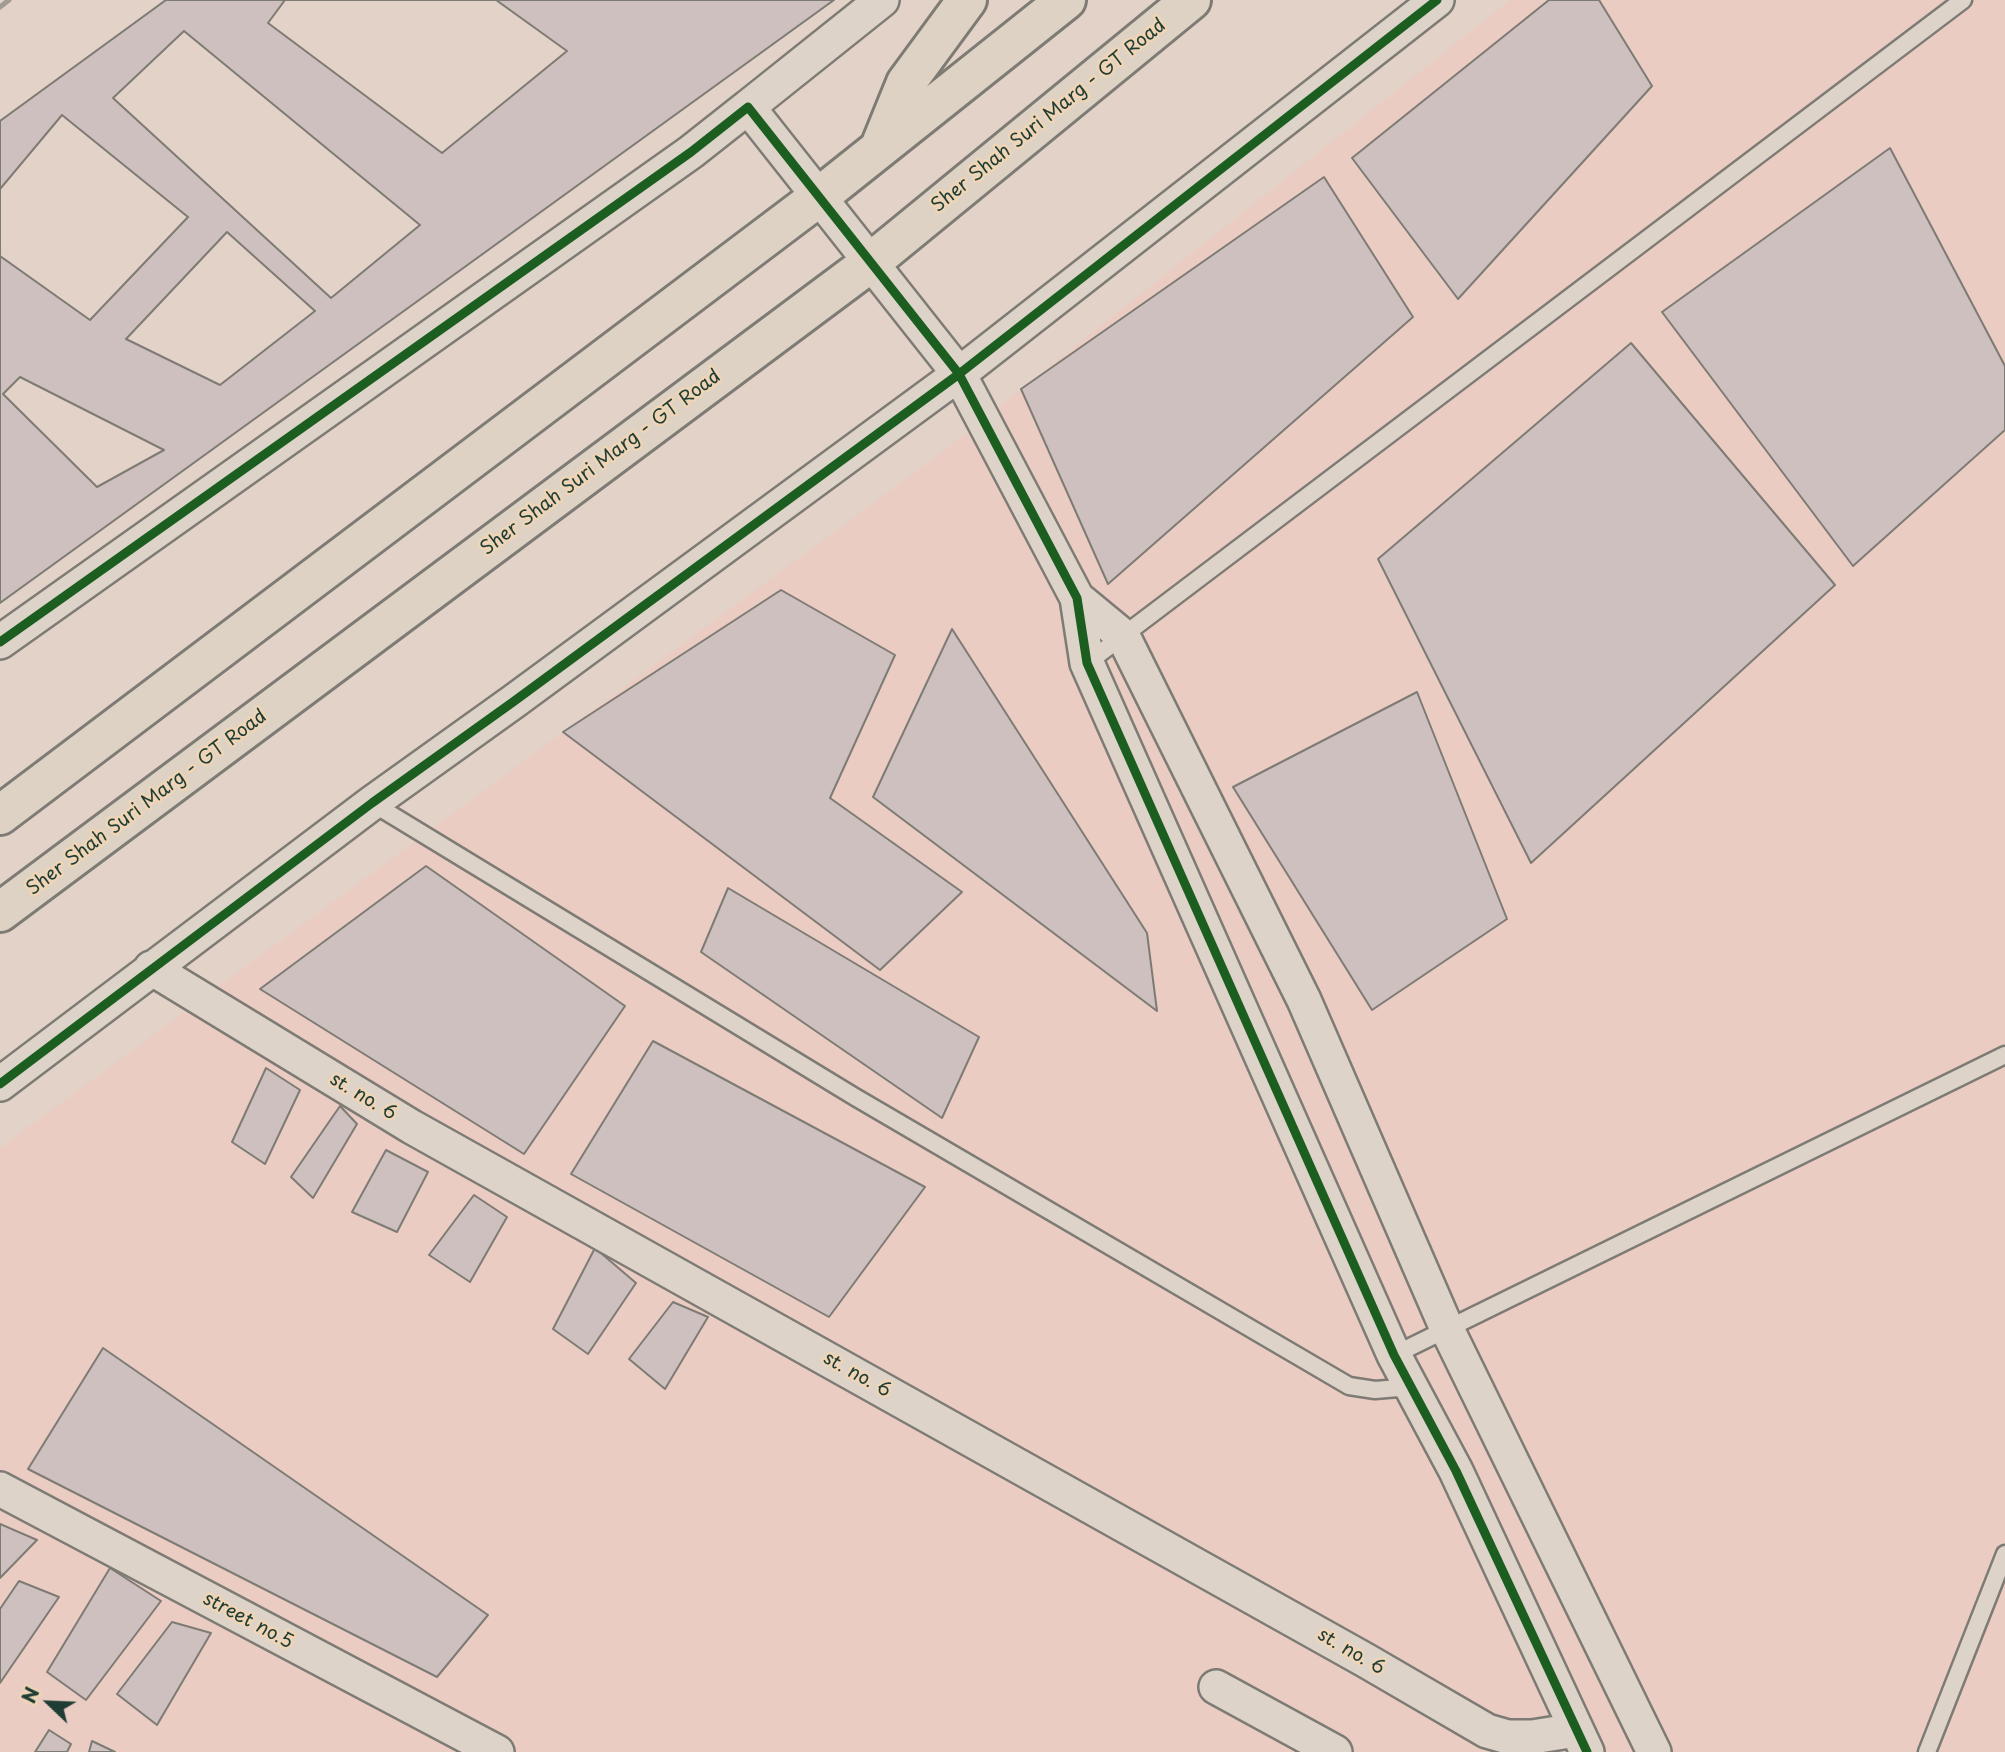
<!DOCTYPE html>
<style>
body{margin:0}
#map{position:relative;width:2005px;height:1752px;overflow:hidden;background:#e3d2c7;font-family:"Playpen Sans",sans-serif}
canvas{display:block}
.north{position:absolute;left:14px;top:1668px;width:70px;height:70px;-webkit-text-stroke:5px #efd5b6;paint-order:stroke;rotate:293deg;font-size:19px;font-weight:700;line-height:28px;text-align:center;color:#1f3d34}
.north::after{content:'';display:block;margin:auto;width:24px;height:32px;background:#1f3d34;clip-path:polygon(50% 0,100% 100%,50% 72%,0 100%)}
</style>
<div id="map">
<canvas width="2005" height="1752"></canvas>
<div class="north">N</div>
</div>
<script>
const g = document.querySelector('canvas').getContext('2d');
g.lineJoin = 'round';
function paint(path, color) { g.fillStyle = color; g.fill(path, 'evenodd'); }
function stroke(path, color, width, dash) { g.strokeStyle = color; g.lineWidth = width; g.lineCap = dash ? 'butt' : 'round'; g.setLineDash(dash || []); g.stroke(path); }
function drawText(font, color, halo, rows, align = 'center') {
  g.font = font + ' "Playpen Sans",sans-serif'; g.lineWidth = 5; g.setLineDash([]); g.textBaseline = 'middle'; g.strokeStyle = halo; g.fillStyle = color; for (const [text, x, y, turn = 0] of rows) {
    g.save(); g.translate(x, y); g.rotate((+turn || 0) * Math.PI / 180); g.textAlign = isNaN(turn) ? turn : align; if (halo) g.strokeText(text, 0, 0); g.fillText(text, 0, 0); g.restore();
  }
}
paint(new Path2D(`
 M1510 0H2005V1752H0V1148L941 453Z`), '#eaccc3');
const building = new Path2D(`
 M166 0H834L0 603V121Z
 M285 0H496L567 51 442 153 268 23Z
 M1549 0H1599L1652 86 1458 299 1352 158Z
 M184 31 420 225 331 298 113 98Z
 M62 115 188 217 90 320 0 256V189Z
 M1890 148 2005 366V430L1853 566 1662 312Z
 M1324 177 1413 317 1108 584 1021 389Z
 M227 232 315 311 220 385 126 339Z
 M1631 343 1835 585 1531 863 1378 559Z
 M20 377 164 450 97 487 3 394Z
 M781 590 895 655 830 798 962 892 880 970 563 732Z
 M952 629 1147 933 1157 1011 873 797Z
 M1417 692 1507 919 1372 1010 1233 787Z
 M426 866 625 1006 524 1154 260 989Z
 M728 888 979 1037 942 1118 701 952Z
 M653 1041 925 1187 829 1317 571 1174Z
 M266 1068 300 1090 265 1164 232 1142Z
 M340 1106 357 1124 313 1198 291 1177Z
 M386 1150 428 1172 397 1232 352 1212Z
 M474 1195 507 1217 470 1282 429 1255Z
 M595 1248 636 1283 588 1354 553 1329Z
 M673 1302 708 1317 665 1389 629 1359Z
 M103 1348 488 1615 437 1677 28 1469Z
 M0 1524 37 1540 0 1578Z
 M110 1568 161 1601 86 1700 47 1672Z
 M19 1581 59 1597 0 1683V1609Z
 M172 1622 211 1633 157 1725 117 1694Z
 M49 1730 71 1744 67 1752H35Z
 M92 1741 115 1752H89Z`);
paint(building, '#cec0be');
stroke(building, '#7d7b74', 2);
const lane = new Path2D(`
 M1087 663 1963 0
 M372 803 855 1097 1349 1386 1375 1390 1411 1387
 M1394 1355 2005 1055
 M1927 1752 2005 1554`);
const street = new Path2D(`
 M748 107 882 0
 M1077 598 1123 636 1304 1000 1447 1329 1654 1752
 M0 642 691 152 748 107 959 374 1077 598 1087 663 1394 1355 1456 1471 1587 1752
 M151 968 412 1127 1365 1660 1487 1731 1508 1737H1532L1576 1730
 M0 1084 372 803 513 702 959 374 1437 0
 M0 1489 497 1752
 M1216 1687 1335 1752`);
const primary = new Path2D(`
 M880 147 906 83 967 0
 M0 815 820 196 1066 0
 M0 912 870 263 1191 0`);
stroke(lane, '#7d7b74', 21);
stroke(street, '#7d7b74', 38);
stroke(primary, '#7d7b74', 44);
stroke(lane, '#ddd3c9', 16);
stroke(street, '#ddd3c9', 33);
stroke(primary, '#ddd2c3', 38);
stroke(new Path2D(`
 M0 7 9 0`), '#a09c93', 5);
stroke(new Path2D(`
 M0 642 691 152 748 107 959 374 1077 598 1087 663 1394 1355 1456 1471 1587 1752
 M0 1084 372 803 513 702 959 374 1437 0`), '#1b5e20', 9);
drawText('19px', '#1f3d34', '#efd5b6', [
 ["Sher Shah Suri Marg - GT Road",1049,116,-39],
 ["Sher Shah Suri Marg - GT Road",601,463,-37],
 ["Sher Shah Suri Marg - GT Road",147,803,-37],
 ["st. no. 6",363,1097,31],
 ["st. no. 6",857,1375,29],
 ["street no.5",248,1621,28],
 ["st. no. 6",1351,1652,30]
]);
</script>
